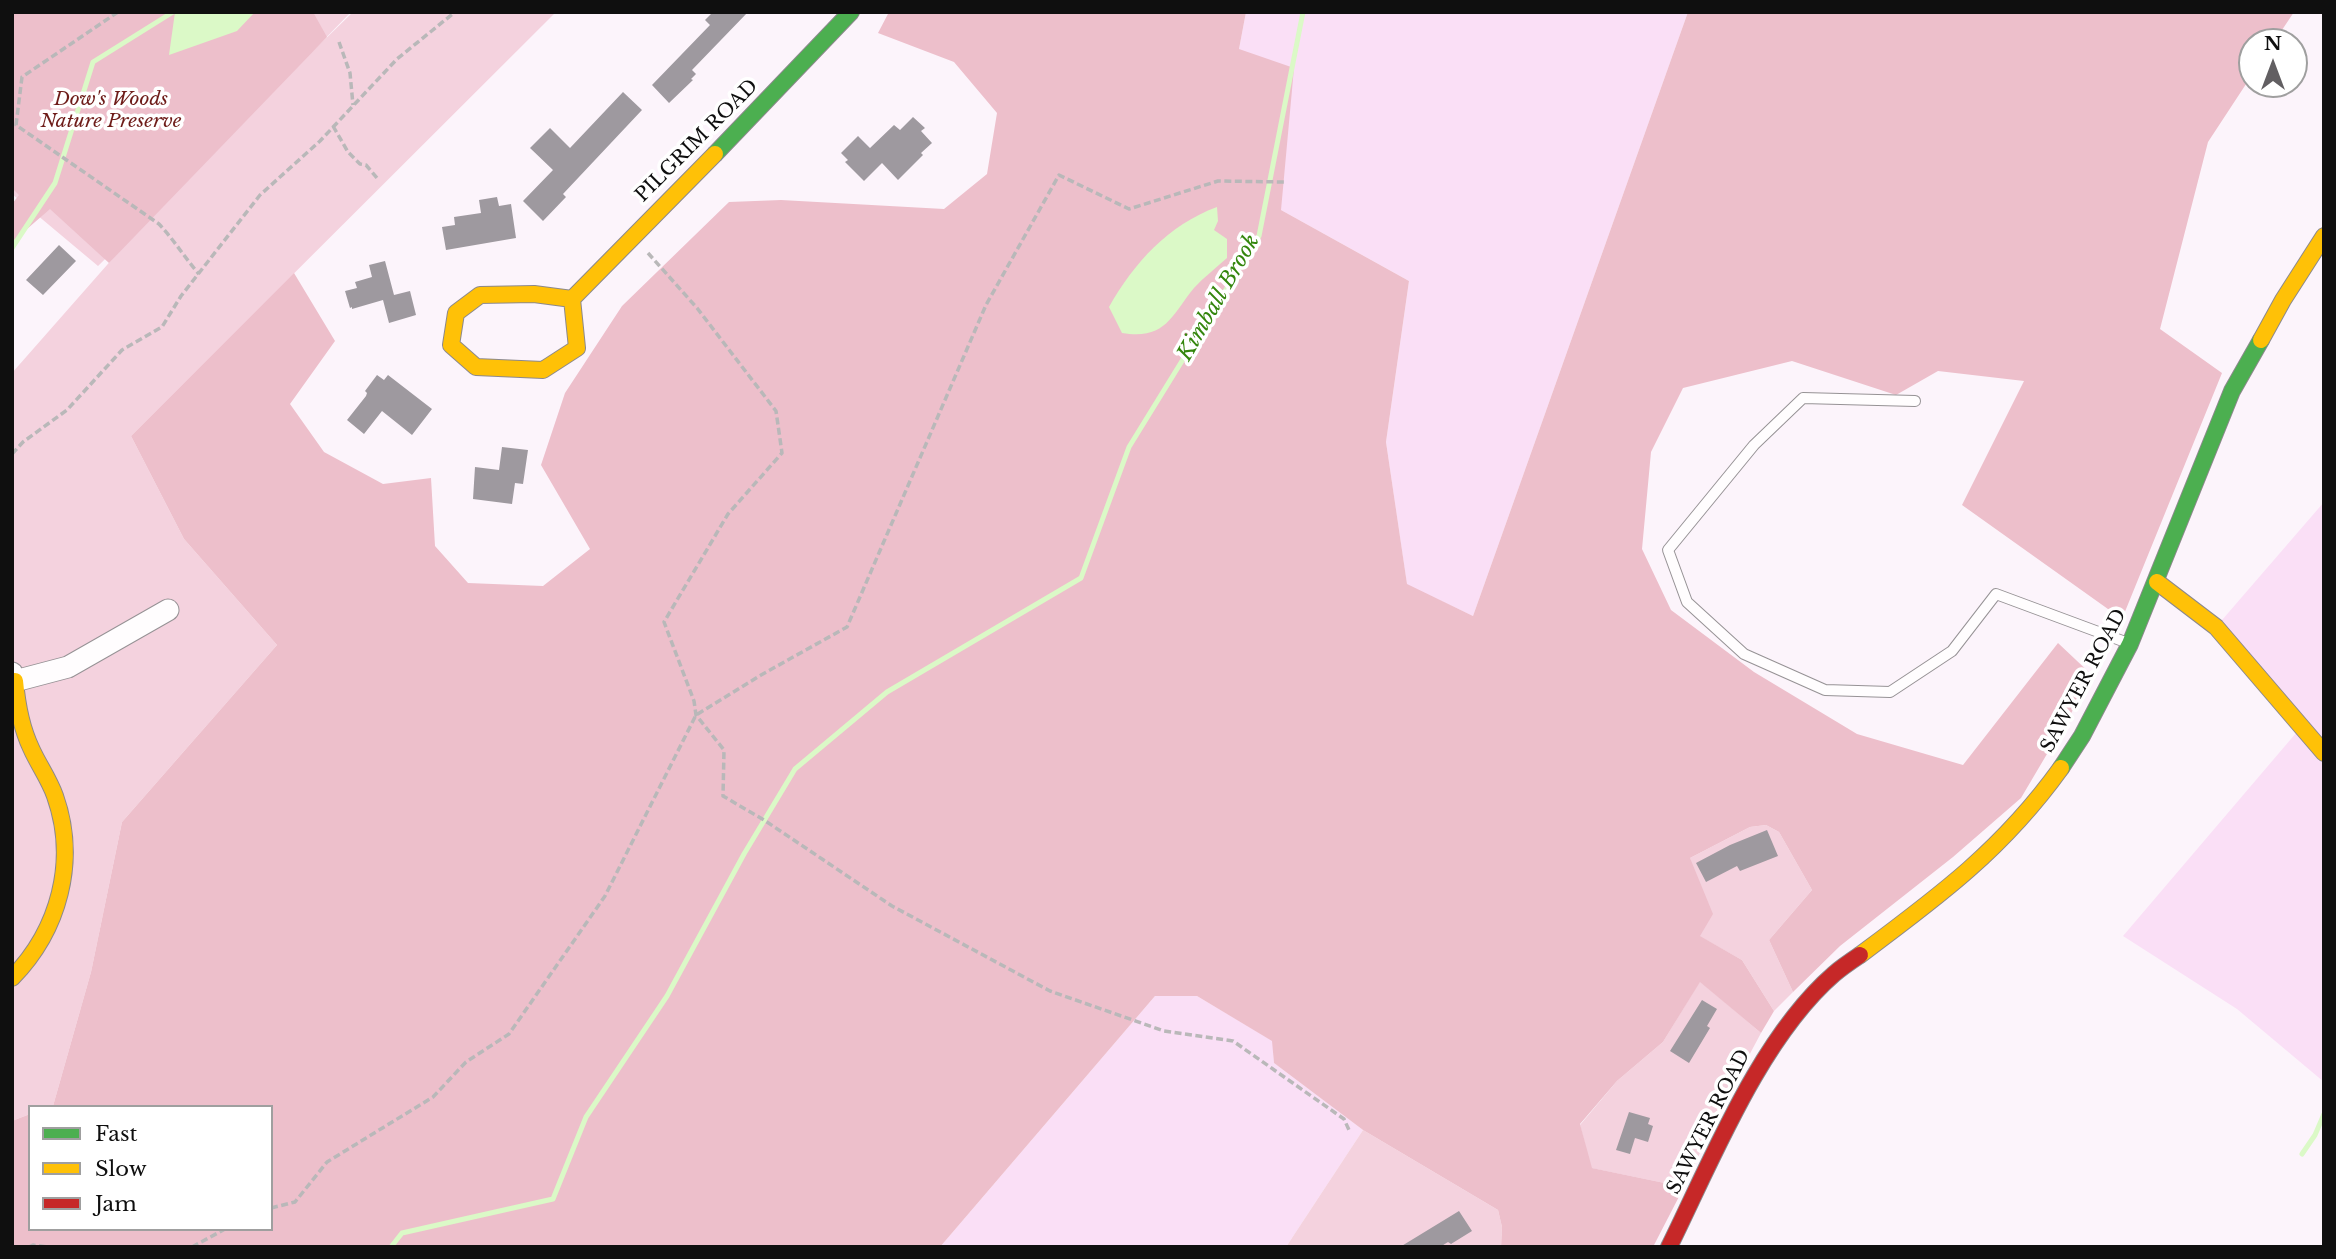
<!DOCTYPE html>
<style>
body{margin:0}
#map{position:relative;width:2336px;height:1259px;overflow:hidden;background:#fcf4fb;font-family:"Libre Baskerville",serif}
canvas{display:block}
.frame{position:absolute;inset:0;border:14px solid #0f0f0f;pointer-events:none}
.legend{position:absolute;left:28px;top:1105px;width:245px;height:126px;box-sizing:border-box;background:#fff;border:2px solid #9f9f9f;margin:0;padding:9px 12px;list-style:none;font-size:21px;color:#0f0f0f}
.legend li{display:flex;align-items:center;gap:14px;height:35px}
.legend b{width:35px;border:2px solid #9f9f9f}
.north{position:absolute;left:2238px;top:28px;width:70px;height:70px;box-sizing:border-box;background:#fff;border:2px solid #9f9f9f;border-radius:50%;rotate:0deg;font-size:19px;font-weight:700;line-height:28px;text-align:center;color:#0f0f0f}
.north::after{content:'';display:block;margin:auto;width:24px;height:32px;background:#625f62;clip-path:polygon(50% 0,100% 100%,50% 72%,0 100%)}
</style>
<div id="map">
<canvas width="2336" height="1259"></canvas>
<div class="frame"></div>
<ul class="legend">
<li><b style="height:9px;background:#4caf50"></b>Fast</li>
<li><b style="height:9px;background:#ffc107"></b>Slow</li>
<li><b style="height:9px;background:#c62828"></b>Jam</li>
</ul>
<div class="north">N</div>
</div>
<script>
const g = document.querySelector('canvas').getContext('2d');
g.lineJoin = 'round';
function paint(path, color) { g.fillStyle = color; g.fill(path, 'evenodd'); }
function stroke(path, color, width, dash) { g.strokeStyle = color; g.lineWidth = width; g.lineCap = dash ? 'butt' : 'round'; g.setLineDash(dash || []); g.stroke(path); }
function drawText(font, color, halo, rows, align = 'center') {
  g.font = font + ' "Libre Baskerville",serif'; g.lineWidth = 7; g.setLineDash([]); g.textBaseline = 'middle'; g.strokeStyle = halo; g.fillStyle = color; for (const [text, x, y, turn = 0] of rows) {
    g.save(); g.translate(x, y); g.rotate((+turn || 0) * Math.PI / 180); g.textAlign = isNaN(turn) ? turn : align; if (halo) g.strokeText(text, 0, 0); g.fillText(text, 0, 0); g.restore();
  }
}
paint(new Path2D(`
 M1246 12H1688L1473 616 1407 585 1386 442 1409 281 1281 210 1239 49Z
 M2324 502V1082L2237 1009 2123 936 2302 726 2216 627Z
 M1155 996H1197L1273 1041 1274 1063 1363 1130 1286 1247H940Z`), '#fadff6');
paint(new Path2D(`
 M12 12H351L313 51 353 12H556L131 436 184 539 277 645 122 822 91 972 53 1106 30 1107V1114L12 1121V373L158 207 98 266 12 194Z
 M1766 825 1779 832 1812 890 1769 940 1793 992 1774 1011 1742 960 1699 936 1690 858 1750 827Z
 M1700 981 1761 1033 1722 1106 1684 1187 1591 1168 1580 1125 1617 1081 1663 1042Z
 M1363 1130 1498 1210 1502 1227 1501 1247H1286Z`), '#f4d2de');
paint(new Path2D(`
 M12 12H313L327 37 109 263 50 209 12 242V204L19 195 12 188Z
 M889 12H1246L1239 49 1294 68 1281 210 1409 281 1386 442 1407 584 1473 616 1688 12H2294L2274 42H2252V75L2208 142 2160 329 2222 373 2122 619 1962 505 2024 381 1938 371 1896 395 1792 361 1683 388 1651 452 1642 549 1671 610 1754 672 1857 734 1963 765 2058 643 2093 676 2021 798 1953 857 1840 946 1793 992 1769 940 1812 890 1779 832 1766 825 1750 827 1690 858 1713 914 1700 936 1742 960 1774 1011 1761 1033 1700 982 1663 1042 1617 1081 1580 1124 1592 1168 1684 1187 1653 1247H1501L1502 1227 1498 1210 1363 1130 1274 1063 1272 1041 1197 996H1155L940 1247H12V1121L30 1114V1229H271V1107H50L53 1106 91 972 122 822 277 645 184 539 131 436 294 273 335 341 290 404 324 452 383 484 431 478 435 546 468 583 543 586 590 549 541 465 565 393 622 306 729 202 781 200 944 209 987 174 997 113 954 62 878 33Z`), '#edbfcb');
paint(new Path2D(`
 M175 12H255L237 31 169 55Z
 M1217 207 1218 221 1214 230 1227 239V258C1216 268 1204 277 1194 288 1171 316 1166 340 1122 333L1109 307C1134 263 1168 225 1217 207Z`), '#dbf9c7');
stroke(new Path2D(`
 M12 248 55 183 93 62 173 12
 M2302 1154 2315 1135 2324 1114
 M391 1247 402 1233 553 1199 586 1117 667 996 744 854 795 769 887 692 1081 578 1129 447 1259 236 1303 12`), '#dbf9c7', 5);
paint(new Path2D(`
 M713 12H748L692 70 696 74 691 79 693 80 669 103 652 85 710 25 705 20Z
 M623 92 642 110 563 194 566 197 543 221 523 201 553 170 530 148 550 128 570 148Z
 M913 117 925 128 921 131 932 143 921 153 923 155 898 180 882 163 864 181 845 162 848 160 841 153 858 136 870 148 894 125 900 130Z
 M497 197 499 206 511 204 516 238 446 250 442 227 455 225 454 217 481 213 479 200Z
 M59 245 76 261 43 295 26 280Z
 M385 261 394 295 410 291 416 315 389 323 383 300 352 309V307L350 308 345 291 357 288 355 282 372 277 369 265Z
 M377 375 384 380 388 375 432 409 412 435 382 411 364 434 347 420 366 396 367 393 365 391Z
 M502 447 528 450 523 484 515 483 512 504 473 499 475 467 499 470Z
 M1767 830 1778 856 1740 871 1737 866 1706 882 1696 863 1730 845Z
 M1702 1000 1717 1009 1707 1026 1710 1028 1689 1063 1670 1051Z
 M1629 1112 1650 1118 1648 1124 1653 1126 1648 1142 1635 1138 1630 1154 1616 1150Z
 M1459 1211 1472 1231 1451 1244 1448 1242 1440 1247H1400Z`), '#9e999f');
const lane = new Path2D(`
 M1915 401 1803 398 1754 445 1668 550 1687 602 1744 654 1825 690 1890 692 1952 651 1996 594 2128 643`);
const street = new Path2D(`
 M12 673 15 681 68 667 168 610`);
const fast = new Path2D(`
 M715 154 851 12
 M2061 768 2082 736 2130 644 2232 391 2261 340`);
const slow = new Path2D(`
 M572 299 534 294 480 295 456 313 451 345 476 367 543 370 577 348 572 299 715 154
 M2261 340 2283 300 2324 236
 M2157 582 2216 627 2324 753
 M1860 955C1938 897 2003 849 2061 768
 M12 978C59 930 78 861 55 796 49 779 38 764 31 748 21 727 17 704 15 681`);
const jam = new Path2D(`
 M1669 1247C1712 1160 1760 1038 1834 974 1842 967 1851 961 1860 955`);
stroke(lane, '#969295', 12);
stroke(street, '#969295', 23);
stroke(fast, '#8c898c', 18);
stroke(slow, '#8c898c', 18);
stroke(jam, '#8c898c', 18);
stroke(new Path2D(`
 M118 12 22 77 16 125 159 224C174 240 185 258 199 274
 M339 42 350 73 353 105
 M333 126 348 152 360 164 366 165 377 178
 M648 253 697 308 776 411 782 453 728 514 664 622 694 701 696 715 724 750 723 796 764 820 892 906 1050 991 1164 1031 1233 1041 1344 1119 1349 1130
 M12 454 23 442 67 410 122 350 162 327 181 296 260 195 320 141 397 59 455 12
 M271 1208 295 1202 327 1162 433 1097 466 1062 509 1034 605 896 696 715 761 675 847 627 986 305 1059 175 1129 209 1218 181 1284 182
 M29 1247 33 1245 47 1247
 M192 1247 225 1229`), '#b9b8b9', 3.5, [7, 3.5]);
stroke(lane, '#fffdfe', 10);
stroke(street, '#fffdfe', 21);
stroke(fast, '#4caf50', 16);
stroke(slow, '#ffc107', 16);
stroke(jam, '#c62828', 16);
drawText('italic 19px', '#6e1c19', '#fff', [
 ["Dow's Woods",111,100],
 ["Nature Preserve",111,122]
]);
drawText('19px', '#0f0f0f', '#fff', [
 ["PILGRIM ROAD",697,141,-45],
 ["SAWYER ROAD",2084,681,-62],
 ["SAWYER ROAD",1709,1122,-63]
]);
drawText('italic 21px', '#34860d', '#fff', [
 ["Kimball Brook",1219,298,-60]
]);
</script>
